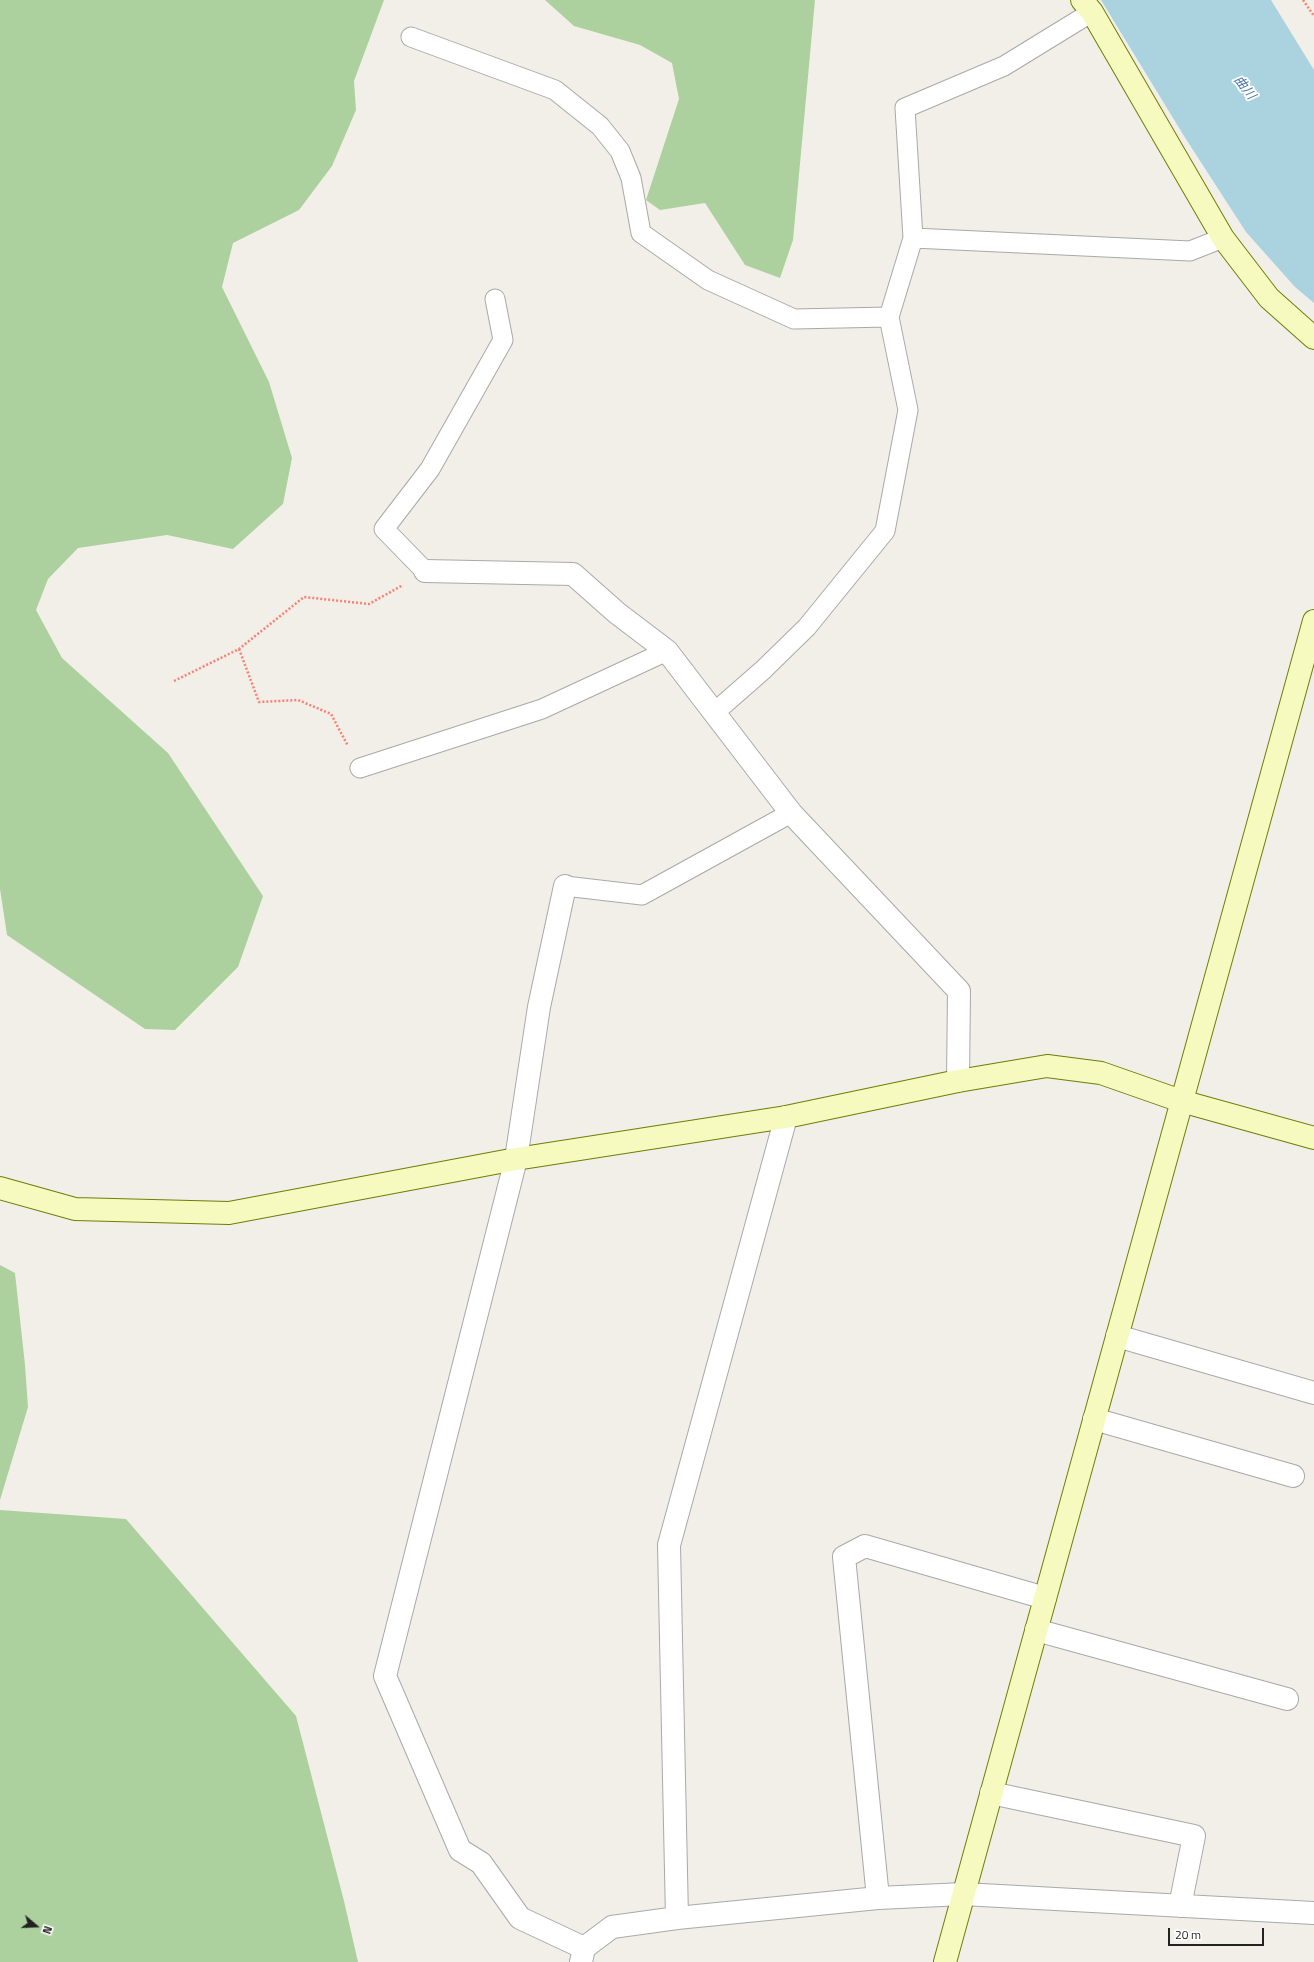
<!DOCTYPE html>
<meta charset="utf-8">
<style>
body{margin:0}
#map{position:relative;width:1314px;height:1962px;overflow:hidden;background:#f2efe9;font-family:"Titillium Web",sans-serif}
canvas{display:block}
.north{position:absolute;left:16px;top:1906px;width:40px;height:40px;-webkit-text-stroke:3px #fff;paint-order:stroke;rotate:109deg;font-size:11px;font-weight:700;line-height:16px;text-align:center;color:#222}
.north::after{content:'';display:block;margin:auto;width:14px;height:18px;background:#222;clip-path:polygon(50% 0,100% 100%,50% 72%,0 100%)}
.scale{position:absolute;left:1168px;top:1928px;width:96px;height:18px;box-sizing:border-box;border:2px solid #222;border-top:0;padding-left:5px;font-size:12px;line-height:14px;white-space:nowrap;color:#222;-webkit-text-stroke:3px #fff;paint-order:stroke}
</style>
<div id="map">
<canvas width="1314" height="1962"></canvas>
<div class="north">N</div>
<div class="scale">20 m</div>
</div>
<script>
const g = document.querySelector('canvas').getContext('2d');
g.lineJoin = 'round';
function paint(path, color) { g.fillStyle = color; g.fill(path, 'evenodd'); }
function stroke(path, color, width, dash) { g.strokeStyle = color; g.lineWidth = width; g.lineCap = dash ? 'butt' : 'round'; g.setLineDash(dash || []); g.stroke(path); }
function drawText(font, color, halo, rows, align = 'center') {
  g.font = font + ' "Titillium Web","Noto Sans JP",sans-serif'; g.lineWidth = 3.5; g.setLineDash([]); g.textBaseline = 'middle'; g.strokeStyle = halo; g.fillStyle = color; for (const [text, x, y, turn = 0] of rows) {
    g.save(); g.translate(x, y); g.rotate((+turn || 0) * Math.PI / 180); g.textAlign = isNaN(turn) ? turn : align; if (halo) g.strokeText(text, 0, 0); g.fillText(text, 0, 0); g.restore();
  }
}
paint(new Path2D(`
 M0 0H384L354 81 356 110 332 166 299 210 233 243 222 287 269 382 292 458 283 504 233 549 167 535 78 548 48 579 36 610 62 658 168 753 263 896 238 967 175 1030 145 1029 7 935 0 889Z
 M545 0H815L793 240 780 278 745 265 705 203 660 210 646 200 679 99 672 63 640 45 574 26Z
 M0 1265 15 1273 25 1365 28 1407 0 1500Z
 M0 1510 126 1519 296 1716 344 1901 358 1962H0Z`), '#add19e');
paint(new Path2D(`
 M1101 0H1271L1314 70V303L1295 287 1246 232 1184 136Z`), '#aad3df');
const lane = new Path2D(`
 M411 37 555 90 600 126 620 151 631 178 641 233 708 280 794 319 889 317 913 238 905 108 1004 66 1092 12
 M913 238 1190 251 1223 238
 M425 571 384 529 430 469 503 340 495 299
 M715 712 763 670 807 627 885 531 908 410 889 317
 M360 768 542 709 667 651
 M565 886 642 895 791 813`);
const street = new Path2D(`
 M425 571 573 574 617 613 667 651 791 813 959 991 958 1081
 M565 886 539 1007 516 1159 385 1676 460 1850 481 1863 520 1918 584 1948
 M1117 1336 1314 1393
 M1094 1419 1293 1476
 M1036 1630 1287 1699
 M991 1793 1194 1836 1180 1906
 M878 1898 844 1557 865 1546 1045 1598
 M677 1918 669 1545 786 1117
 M581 1962 584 1948 612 1927 677 1918 878 1898 963 1894 1314 1913`);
const secondary = new Path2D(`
 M1082 0 1092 12 1223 238 1269 298 1314 338
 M0 1188 75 1209 229 1213 516 1159 786 1117 958 1081 1047 1066 1101 1073 1181 1101 1314 1138
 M945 1962 1314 621`);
stroke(lane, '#a9a9a9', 21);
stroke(street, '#a9a9a9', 24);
stroke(secondary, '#707d05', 24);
stroke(new Path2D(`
 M1303 0 1314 16
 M239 649 259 702 298 700 331 714 348 746
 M174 681 239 649 304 597 369 604 403 585`), '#fa8072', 2.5, [2, 2]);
stroke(lane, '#fff', 19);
stroke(street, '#fff', 22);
stroke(secondary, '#f7fabf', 22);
drawText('italic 13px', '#4a7aab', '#fff', [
 ["曲川",1244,88,52]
]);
</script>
